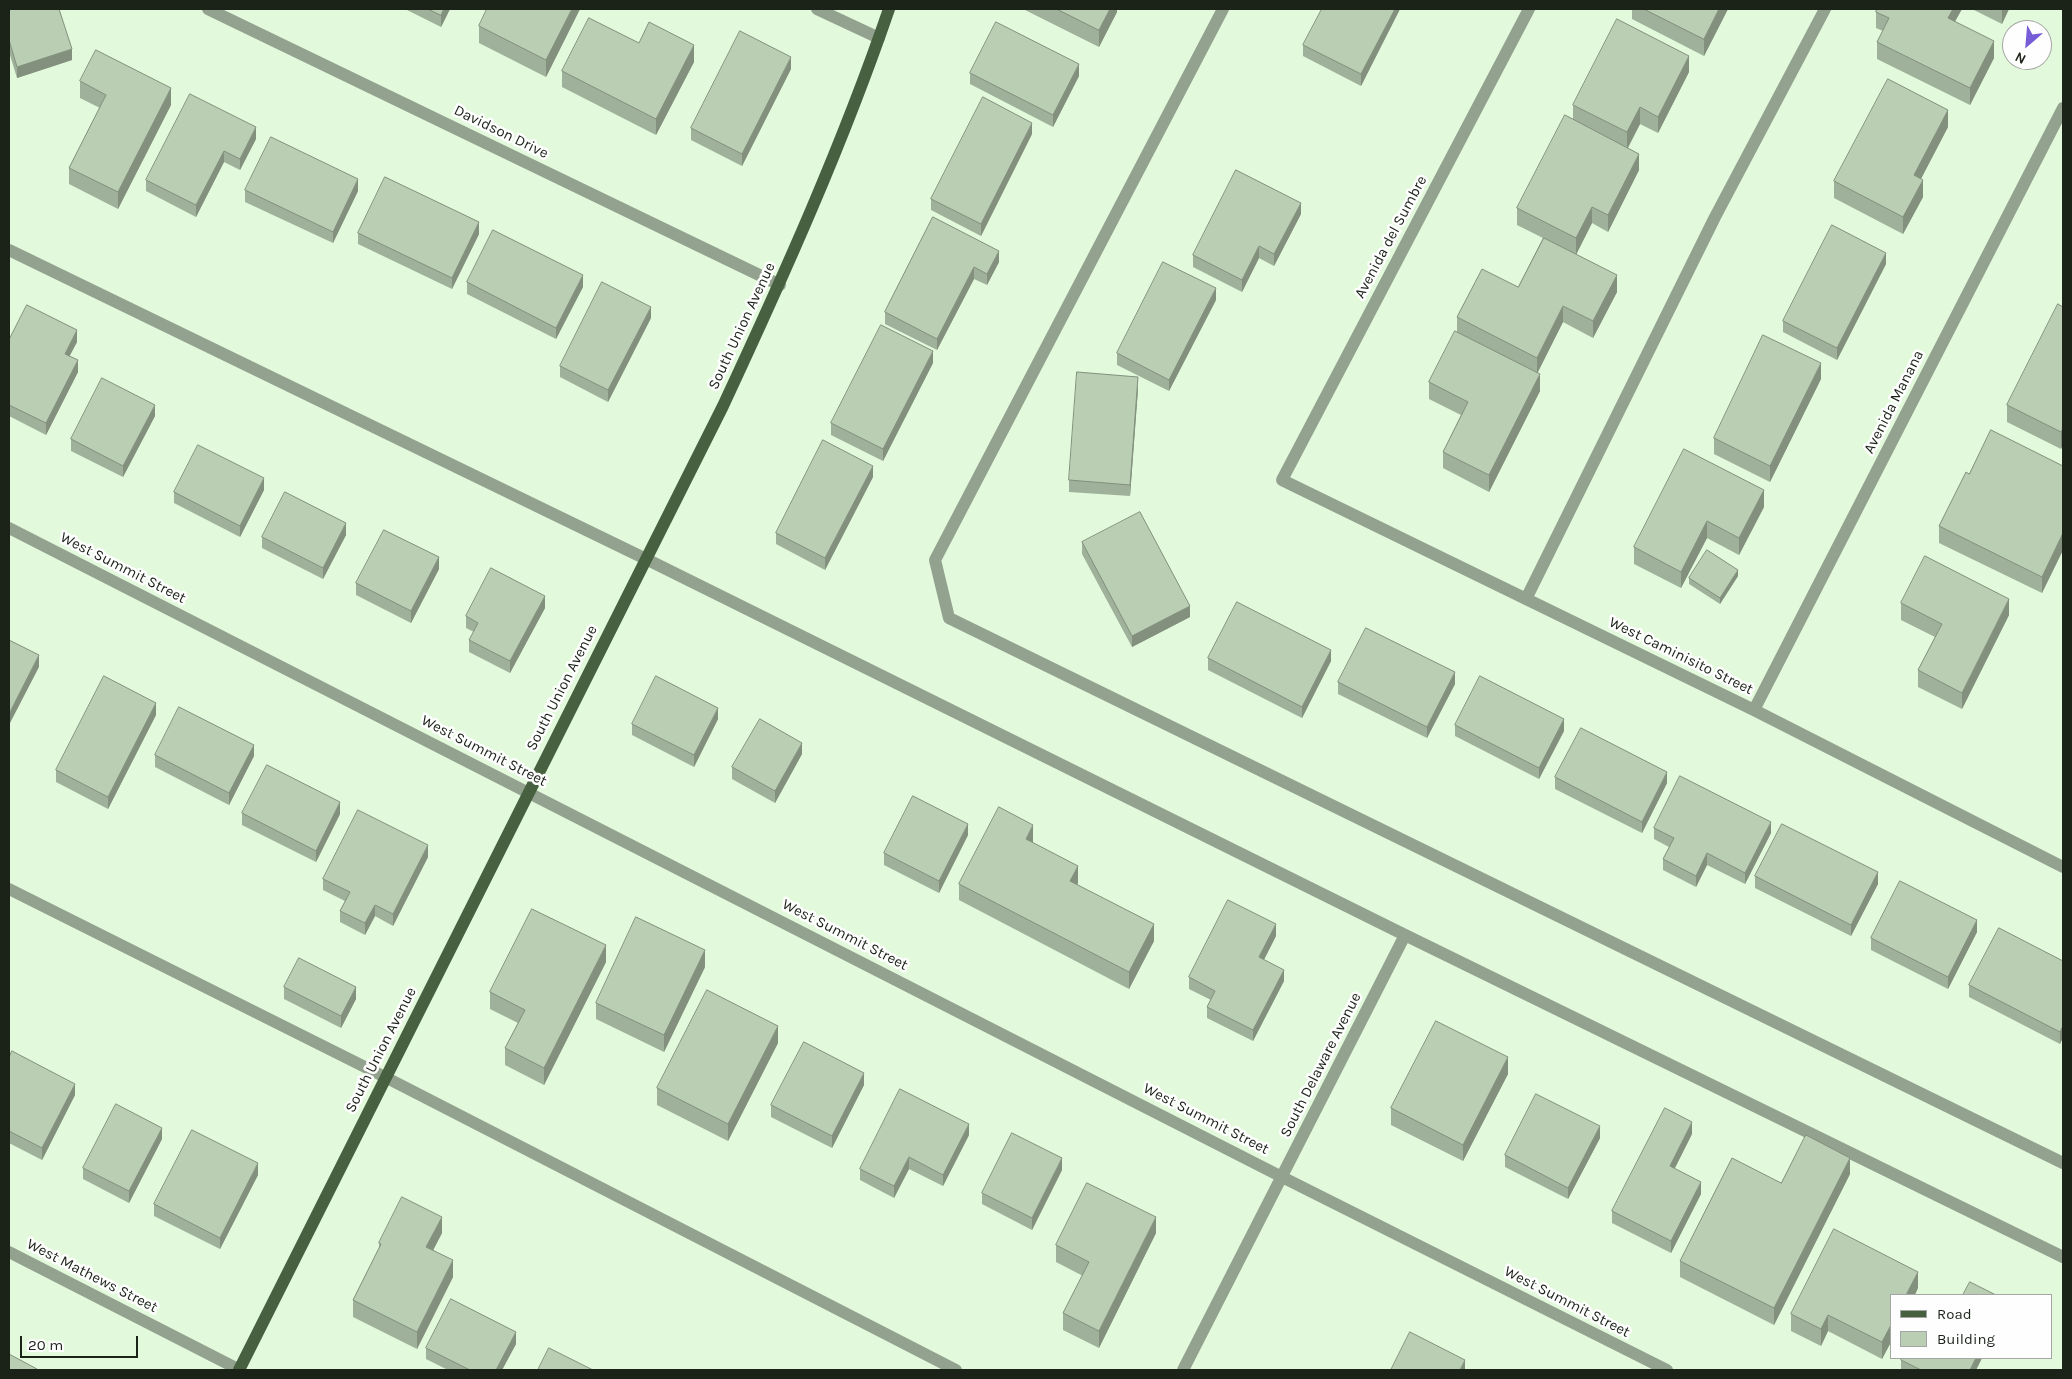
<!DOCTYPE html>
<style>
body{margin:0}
#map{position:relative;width:2072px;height:1379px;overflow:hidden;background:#e2f9dc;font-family:Karla,sans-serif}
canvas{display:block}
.frame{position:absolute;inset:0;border:10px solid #1b2319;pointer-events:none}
.legend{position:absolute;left:1890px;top:1294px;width:162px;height:65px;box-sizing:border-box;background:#fefefe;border:1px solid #a3a6a2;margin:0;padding:6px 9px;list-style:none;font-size:15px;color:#1b2319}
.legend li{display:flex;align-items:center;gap:10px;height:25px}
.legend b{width:25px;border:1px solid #a3a6a2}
.north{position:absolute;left:2002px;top:20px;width:50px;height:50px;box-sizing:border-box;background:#fefefe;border:1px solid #a3a6a2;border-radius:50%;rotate:207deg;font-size:14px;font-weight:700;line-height:20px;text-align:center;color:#1b2319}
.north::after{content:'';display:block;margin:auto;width:18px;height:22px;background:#765dd7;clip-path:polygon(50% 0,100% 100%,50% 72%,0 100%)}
.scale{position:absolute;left:20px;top:1336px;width:118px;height:22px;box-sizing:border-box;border:2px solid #1b2319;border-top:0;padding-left:6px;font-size:15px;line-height:18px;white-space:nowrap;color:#1b2319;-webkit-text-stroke:4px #fefefe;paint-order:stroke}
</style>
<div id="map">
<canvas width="2072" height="1379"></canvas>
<div class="frame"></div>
<ul class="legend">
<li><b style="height:6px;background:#476140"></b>Road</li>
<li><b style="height:14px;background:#b9ceb3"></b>Building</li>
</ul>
<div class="north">N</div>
<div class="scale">20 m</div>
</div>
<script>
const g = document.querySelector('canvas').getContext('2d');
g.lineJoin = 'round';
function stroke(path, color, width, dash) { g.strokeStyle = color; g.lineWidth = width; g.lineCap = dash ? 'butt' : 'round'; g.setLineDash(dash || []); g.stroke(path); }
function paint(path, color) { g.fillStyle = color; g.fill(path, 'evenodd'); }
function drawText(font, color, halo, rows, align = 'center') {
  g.font = font + ' Karla,sans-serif'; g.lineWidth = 5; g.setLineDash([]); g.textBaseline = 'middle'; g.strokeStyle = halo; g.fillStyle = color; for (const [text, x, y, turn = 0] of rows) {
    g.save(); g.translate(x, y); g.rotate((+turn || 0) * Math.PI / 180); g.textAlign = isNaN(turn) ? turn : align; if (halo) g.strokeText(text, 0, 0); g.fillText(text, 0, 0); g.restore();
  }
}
stroke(new Path2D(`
 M208 9 780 285
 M817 9 879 38
 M1223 9 935 560 949 618 2063 1163
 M1529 9 1282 480 1754 710 2063 867
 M9 250 646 559 1405 935 2063 1257
 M9 528 1282 1177 1667 1370
 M1526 599 1715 217 1825 9
 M1754 710 2063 108
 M9 889 385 1077 956 1370
 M9 1252 240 1370
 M1183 1370 1405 935`), '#93a28f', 12);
stroke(new Path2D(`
 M239 1370 723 406C784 275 842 146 889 9`), '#476140', 12);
paint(new Path2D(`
 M9 9 72 60 17 78 9 52Z
 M405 9H450L441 27Z
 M580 9 546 77 479 43V26Z
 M1023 9H1117V12L1099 47Z
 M1400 9 1361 86 1303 56V45Z
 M1632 9H1728L1704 56 1632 19Z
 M1877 9H1962L1955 21 1994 58 1970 105 1877 59V42L1883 31 1876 28V12Z
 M1972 9H2009L2002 24Z
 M639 43 694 62 656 135 562 87V71Z
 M791 69 742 166 691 140V128Z
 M1689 72 1658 133 1640 124 1628 148 1639 170 1608 232 1592 223 1576 254 1617 292 1593 338 1563 322 1537 373 1540 391 1489 492 1443 468V452L1461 415 1429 399V382L1457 332V317L1518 287 1543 238 1517 225V208L1573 120V105Z
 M970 73 1079 76 1053 127 970 84Z
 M80 81 171 105 118 209 69 184V168L100 108 80 98Z
 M1948 127 1921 179 1923 197 1903 234 1834 198V181Z
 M1032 134 981 236 931 210V199Z
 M256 139 240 170 224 162 196 217 146 191V180Z
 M245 190 358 191 333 243 245 202Z
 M1301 214 1274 266 1259 258 1242 292 1193 267V255Z
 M933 217 999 262 987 285 974 279 937 350 885 324V312Z
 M358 233 479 234 452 289 358 244Z
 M1886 264 1837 360 1783 332V321Z
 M467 282 583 287 556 339 467 294Z
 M1216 300 1169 391 1117 365V353Z
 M2063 307V444L2061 449 2007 422V405Z
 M651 318 608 402 560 377V366Z
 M9 340 77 342 69 356 78 372 46 435 9 416Z
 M933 363 883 461 831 435V423Z
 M1821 379 1770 482 1714 454V438Z
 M1138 389 1130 496 1069 492V480Z
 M155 416 123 477 71 451V439Z
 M2063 466V550L2042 593 1939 543V526L1969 474Z
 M873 477 825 570 776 544V533Z
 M264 490 240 537 174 503V492Z
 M1764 490V507L1739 555 1707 538 1681 588 1634 564V547Z
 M346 535 323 579 262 548V537Z
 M1082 542 1190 617 1132 647 1082 554Z
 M439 569 411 623 356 595V583Z
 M1738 576 1720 604 1689 584V578Z
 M1901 603 2009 615 1962 709 1918 687V670L1935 637 1901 620Z
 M545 608 510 673 469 652V640L474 632 466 628V616Z
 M1208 658 1331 661 1302 718 1208 670Z
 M1338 682 1455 684 1427 738 1338 694Z
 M156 715 108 809 56 782V770Z
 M718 719 694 767 632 735V724Z
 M1455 725 1564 731 1539 779 1455 736Z
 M802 754 775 803 732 779V767Z
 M155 755 254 756 229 805 155 767Z
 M1555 777 1667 783 1642 833 1555 789Z
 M242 813 340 814 316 862 242 825Z
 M1654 828 1771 833 1745 884 1707 865 1696 887 1663 870V859L1669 847 1654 839Z
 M968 835 939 893 884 865V853Z
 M1032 842 1078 883 1077 884 1154 941 1129 989 959 900V884L1033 842Z
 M428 857 393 926 375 916 365 935 340 922V911L345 901 323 890V879Z
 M1755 876 1878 884 1851 936 1755 888Z
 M1977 932 1948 989 1871 950V938Z
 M1276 936 1264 960 1284 981 1253 1041 1207 1018V1007L1211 1000 1189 989V977Z
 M2063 961V1037L2060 1044 1969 997V985Z
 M606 962 544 1085 505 1065V1048L518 1023 490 1009V992Z
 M705 967 664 1052 596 1019V1003Z
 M284 987 356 999 341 1028 284 999Z
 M778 1043 728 1141 657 1105V1088Z
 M9 1058 75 1095 42 1160 9 1143Z
 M1508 1074 1463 1161 1391 1125V1108Z
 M864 1085 832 1148 771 1117V1105Z
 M1692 1134 1674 1169 1701 1194 1671 1253 1612 1223V1211Z
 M969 1135 943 1186 909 1169 894 1198 860 1180V1169Z
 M1600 1138 1568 1199 1505 1167V1155Z
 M162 1139 129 1203 83 1179V1168Z
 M1062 1170 1032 1230 982 1204V1193Z
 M1850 1174 1774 1325 1680 1277V1261L1781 1183Z
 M258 1175 220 1249 154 1216V1204Z
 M442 1233 433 1250 453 1277 417 1349 353 1317V1300L379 1249V1243Z
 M1156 1233 1099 1348 1063 1330V1313L1083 1276 1056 1262V1245Z
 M1918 1288 1891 1295V1342L1882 1359 1828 1331 1821 1346 1791 1331V1314Z
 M516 1344 502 1370H448L426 1359V1348Z
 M1982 1358 1976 1370H1901V1360Z`), '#9fb19a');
paint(new Path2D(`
 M444 9H450L441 27V15Z
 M572 9H580L546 77V60Z
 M1110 9H1117V12L1099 47V30Z
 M1395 9H1400L1361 86V74Z
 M1719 9H1728L1704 56V39Z
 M1953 9H1962L1948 34V18Z
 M2002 9H2009L2002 24Z
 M1994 41V58L1970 105V88Z
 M694 45V62L656 135V119Z
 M72 49V60L17 78V67Z
 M1689 56V72L1658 133V117Z
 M791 57V69L742 166V154Z
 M1079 64V76L1053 127V115Z
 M171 88V105L118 209V192Z
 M1640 107V124L1627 149V132Z
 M1948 110V127L1914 192V175Z
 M1032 123V134L981 236V224Z
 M256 127V139L240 170V159Z
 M224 151V162L196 217V205Z
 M1639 154V170L1608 232V215Z
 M358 179V191L333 243V232Z
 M1923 180V197L1903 234V217Z
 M1301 203V214L1274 266V254Z
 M1592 207V223L1576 255V238Z
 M479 222V234L452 289V278Z
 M1259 246V258L1242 292V280Z
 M999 251V262L987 285V274Z
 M1886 253V264L1837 360V348Z
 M974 267V279L937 350V339Z
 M583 275V287L556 339V328Z
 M1617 275V292L1593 338V321Z
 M1216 288V300L1169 391V380Z
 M1563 306V322L1537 374V358Z
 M651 307V318L608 402V390Z
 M77 330V342L65 365V354Z
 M933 351V363L883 461V449Z
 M78 360V372L46 435V423Z
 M1821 363V379L1770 482V466Z
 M1540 374V391L1489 492V475Z
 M1138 377V389L1130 496V485Z
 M155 405V416L123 477V466Z
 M2063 428V444L2061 449V432Z
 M873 466V477L825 570V558Z
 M264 478V490L240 537V526Z
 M1764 490V507L1739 555V538Z
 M1707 521V538L1681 588V572Z
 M346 523V535L323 579V568Z
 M2063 533V550L2042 593V577Z
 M439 557V569L411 623V611Z
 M1738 570V576L1720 604V598Z
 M545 596V608L510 673V661Z
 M2009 599V615L1962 709V693Z
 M1190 606V617L1132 647V636Z
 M1331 650V661L1302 718V707Z
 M39 655V667L9 725V714Z
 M1455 672V684L1427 738V727Z
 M156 703V715L108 809V797Z
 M718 708V719L694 767V755Z
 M1564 719V731L1539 779V768Z
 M802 743V754L775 803V791Z
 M254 745V756L229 805V793Z
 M1667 772V783L1642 833V822Z
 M340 802V814L316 862V851Z
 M1771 822V833L1745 884V873Z
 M968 824V835L939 893V881Z
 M1033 825V842L1026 856V839Z
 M428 845V857L393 926V914Z
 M1707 853V865L1696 887V876Z
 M1078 866V883L1070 897V881Z
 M1878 872V884L1851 936V925Z
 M375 905V916L365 935V923Z
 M1977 920V932L1948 989V977Z
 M1154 924V941L1129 989V972Z
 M1276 924V936L1259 969V957Z
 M606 945V962L544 1085V1068Z
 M705 950V967L664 1052V1035Z
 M1284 970V981L1253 1041V1030Z
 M356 987V999L341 1028V1016Z
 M778 1026V1043L728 1141V1124Z
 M2063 1026V1037L2060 1044V1032Z
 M1508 1057V1074L1463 1161V1145Z
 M864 1073V1085L832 1148V1136Z
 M75 1084V1095L42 1160V1148Z
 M1692 1122V1134L1670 1178V1166Z
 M969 1124V1135L943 1186V1175Z
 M1600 1126V1138L1568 1199V1188Z
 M162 1128V1139L129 1203V1191Z
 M909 1157V1169L894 1198V1186Z
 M1062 1158V1170L1032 1230V1218Z
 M1850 1158V1174L1774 1325V1308Z
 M258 1163V1175L220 1249V1238Z
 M1701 1182V1194L1671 1253V1241Z
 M442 1217V1233L426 1264V1247Z
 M1156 1217V1233L1099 1348V1331Z
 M453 1260V1277L417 1349V1332Z
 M1918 1272V1288L1915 1295H1906Z
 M1828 1315V1331L1821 1346V1329Z
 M1891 1325V1342L1882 1359V1342Z
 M516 1332V1344L502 1370H496Z
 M1976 1358H1982L1976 1370H1970Z
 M1465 1360V1370H1460Z`), '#82907d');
const building = new Path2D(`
 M9 9H59L72 49 17 67 9 40Z
 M428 9H444L441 15Z
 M487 9H572L546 60 479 26Z
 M1057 9H1110L1099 30Z
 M1322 9H1395L1361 74 1303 45Z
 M1644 9H1719L1704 39Z
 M1877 9H1953L1948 18 1994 41 1970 88 1877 42 1889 18 1876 12Z
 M589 18 639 43 649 22 694 45 656 119 562 71Z
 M1617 19 1689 56 1658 117 1640 107 1627 132 1573 105Z
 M996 22 1079 64 1053 115 970 73Z
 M740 31 791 57 742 154 691 128Z
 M96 50 171 88 118 192 69 168 106 95 80 81Z
 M1888 79 1948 110 1914 175 1923 180 1903 217 1834 181Z
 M190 94 256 127 240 159 224 151 196 205 146 180Z
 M983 97 1032 123 981 224 931 199Z
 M1565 115 1639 154 1608 215 1592 207 1576 238 1517 208Z
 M271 137 358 179 333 232 245 190Z
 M1236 170 1301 203 1274 254 1259 246 1242 280 1193 255Z
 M385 177 479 222 452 278 358 233Z
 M933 217 999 251 987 274 974 267 937 339 885 312Z
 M1832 225 1886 253 1837 348 1783 321Z
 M493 230 583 275 556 328 467 282Z
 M1544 238 1617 275 1593 321 1563 306 1537 358 1457 317 1482 269 1518 287Z
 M1163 262 1216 288 1169 380 1117 353Z
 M602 282 651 307 608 390 560 366Z
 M2058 304 2063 307V428L2061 432 2007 405Z
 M27 305 77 330 65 354 78 360 46 423 9 405V340Z
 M881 325 933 351 883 449 831 423Z
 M1455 331 1540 374 1489 475 1443 452 1468 402 1429 382Z
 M1763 335 1821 363 1770 466 1714 438Z
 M1077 372 1138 377 1130 485 1069 480Z
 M102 378 155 405 123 466 71 439Z
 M1991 430 2063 466V533L2042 577 1939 526 1966 472 1969 474Z
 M823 440 873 466 825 558 776 533Z
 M198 445 264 478 240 526 174 492Z
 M1684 449 1764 490 1739 538 1707 521 1681 572 1634 547Z
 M285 492 346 523 323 568 262 537Z
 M1140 512 1190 606 1132 636 1082 542Z
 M384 530 439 557 411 611 356 583Z
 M1707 550 1738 570 1720 598 1689 578Z
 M1925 556 2009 599 1962 693 1918 670 1942 624 1901 603Z
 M491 568 545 596 510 661 469 640 478 623 466 616Z
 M1237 602 1331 650 1302 707 1208 658Z
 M1366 628 1455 672 1427 727 1338 682Z
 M9 640 39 655 9 714Z
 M104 676 156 703 108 797 56 770Z
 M656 676 718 708 694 755 632 724Z
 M1480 676 1564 719 1539 768 1455 725Z
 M179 707 254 745 229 793 155 755Z
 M760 719 802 743 775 791 732 767Z
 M1581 728 1667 772 1642 822 1555 777Z
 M267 765 340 802 316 851 242 813Z
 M1680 776 1771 822 1745 873 1707 853 1696 876 1663 859 1674 838 1654 828Z
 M913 796 968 824 939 881 884 853Z
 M999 807 1033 825 1026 839 1078 866 1070 881 1154 924 1129 972 959 884Z
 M358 810 428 845 393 914 375 905 365 923 340 911 350 892 323 879Z
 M1782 824 1878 872 1851 925 1755 876Z
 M1900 881 1977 920 1948 977 1871 938Z
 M1228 900 1276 924 1259 957 1284 970 1253 1030 1207 1007 1215 991 1189 977Z
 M532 909 606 945 544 1068 505 1048 525 1010 490 992Z
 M636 917 705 950 664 1035 596 1003Z
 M1999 928 2063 961V1026L2060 1032 1969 985Z
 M299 958 356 987 341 1016 284 987Z
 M707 990 778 1026 728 1124 657 1088Z
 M1436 1021 1508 1057 1463 1145 1391 1108Z
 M804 1042 864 1073 832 1136 771 1105Z
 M12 1051 75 1084 42 1148 9 1131V1058Z
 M900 1089 969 1124 943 1175 909 1157 894 1186 860 1169Z
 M1536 1094 1600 1126 1568 1188 1505 1155Z
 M116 1104 162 1128 129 1191 83 1168Z
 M1665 1108 1692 1122 1670 1166 1701 1182 1671 1241 1612 1211Z
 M192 1130 258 1163 220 1238 154 1204Z
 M1012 1133 1062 1158 1032 1218 982 1193Z
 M1806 1135 1850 1158 1774 1308 1680 1261 1732 1158 1781 1183Z
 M1087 1183 1156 1217 1099 1331 1063 1313 1089 1262 1056 1245Z
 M402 1197 442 1217 426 1247 453 1260 417 1332 353 1300 381 1244 379 1243Z
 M1834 1229 1918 1272 1906 1295H1891V1325L1882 1342 1828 1315 1821 1329 1791 1314Z
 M1970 1282 1996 1295H1963Z
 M451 1299 516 1332 496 1370H470L426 1348Z
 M1410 1332 1465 1360 1460 1370H1391Z
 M549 1348 593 1370H538Z
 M9 1354 37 1369V1370H9Z
 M1902 1358H1976L1970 1370H1921L1901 1360Z`);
paint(building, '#b9ceb3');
stroke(building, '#82907d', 1);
drawText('15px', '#1b2319', '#fefefe', [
 ["Davidson Drive",501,132,26],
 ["Avenida del Sumbre",1391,237,-62],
 ["South Union Avenue",742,326,-65],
 ["Avenida Manana",1894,402,-63],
 ["West Summit Street",123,568,27],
 ["West Caminisito Street",1681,656,26],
 ["South Union Avenue",562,688,-63],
 ["West Summit Street",484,751,27],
 ["West Summit Street",845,935,27],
 ["South Union Avenue",381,1050,-63],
 ["South Delaware Avenue",1321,1065,-63],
 ["West Summit Street",1206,1119,27],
 ["West Mathews Street",92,1276,27],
 ["West Summit Street",1567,1302,27]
]);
</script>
